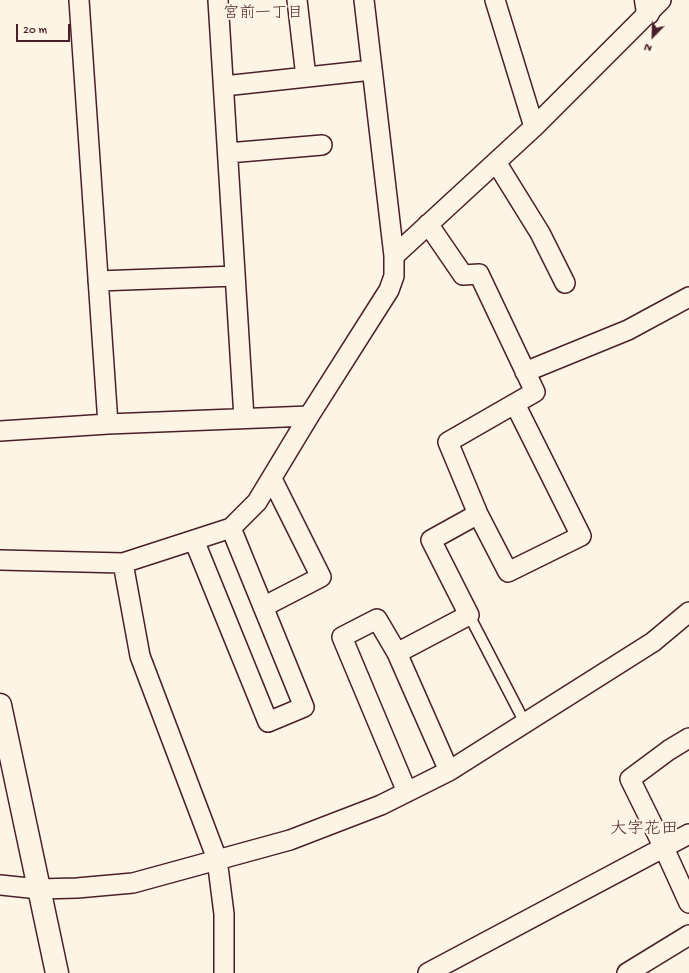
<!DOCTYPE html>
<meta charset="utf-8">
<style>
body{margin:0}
#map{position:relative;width:689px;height:973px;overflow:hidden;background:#fcf5e5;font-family:"Gochi Hand",sans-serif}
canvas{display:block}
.north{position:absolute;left:633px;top:16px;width:40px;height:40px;-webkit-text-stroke:3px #fcf5e5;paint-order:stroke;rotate:203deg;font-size:11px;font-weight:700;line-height:16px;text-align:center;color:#4a1f2b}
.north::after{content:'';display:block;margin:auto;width:14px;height:18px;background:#4a1f2b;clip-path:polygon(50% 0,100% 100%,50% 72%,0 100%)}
.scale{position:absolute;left:16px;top:24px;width:54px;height:18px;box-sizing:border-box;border:2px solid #4a1f2b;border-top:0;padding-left:5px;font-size:12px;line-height:14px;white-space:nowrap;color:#4a1f2b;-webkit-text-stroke:3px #fcf5e5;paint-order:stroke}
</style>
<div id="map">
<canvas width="689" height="973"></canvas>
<div class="north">N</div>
<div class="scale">20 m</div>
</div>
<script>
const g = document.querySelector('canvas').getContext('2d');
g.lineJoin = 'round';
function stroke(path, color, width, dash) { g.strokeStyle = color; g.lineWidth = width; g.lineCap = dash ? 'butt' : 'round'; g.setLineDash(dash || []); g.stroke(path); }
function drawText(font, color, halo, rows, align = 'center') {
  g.font = font + ' "Gochi Hand","Klee One",sans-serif'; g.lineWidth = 4; g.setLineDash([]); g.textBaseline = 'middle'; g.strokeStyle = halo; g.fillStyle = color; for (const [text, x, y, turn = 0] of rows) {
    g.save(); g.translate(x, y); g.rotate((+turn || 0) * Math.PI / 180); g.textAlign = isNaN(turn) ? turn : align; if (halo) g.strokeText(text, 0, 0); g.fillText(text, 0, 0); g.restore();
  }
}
const service = new Path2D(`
 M469 615 525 723`);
const minor = new Path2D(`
 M79 0 108 424
 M218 0 244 418
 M297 0 306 77
 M364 0 394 256
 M495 0 534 127
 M224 86 372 70
 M228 153 322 145
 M496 162 540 233 565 283
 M428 224 463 275 479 274 535 392 448 442 478 514 508 572 581 536 515 404
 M98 281 235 276
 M525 372 628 330 689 297
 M0 431 108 424 309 416
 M194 540 268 722 304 707 231 528
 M0 560 123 563 231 528 257 502 309 416 389 290 394 276V256L534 127 661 0
 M123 563 140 656 217 859 224 914V973
 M263 607 321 577 272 479
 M397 653 469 615 431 540 478 514
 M689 738 669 750 630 779 664 848 689 903
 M407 792 342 637 377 619 397 653 449 771
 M0 885 39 889 77 888 133 883 290 840 381 805 449 771 653 642 689 612
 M428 973 689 834
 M627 973 689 935`);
const tertiary = new Path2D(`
 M646 0 648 13
 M0 705 57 973`);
stroke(service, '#4a1f2b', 13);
stroke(minor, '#4a1f2b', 22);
stroke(tertiary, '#4a1f2b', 25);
stroke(service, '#fcf5e5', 10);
stroke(minor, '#fcf5e5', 19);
stroke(tertiary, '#fcf5e5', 22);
drawText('16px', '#4a1f2b', '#fcf5e5', [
 ["宮前一丁目",263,15]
]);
drawText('17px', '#4a1f2b', '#fcf5e5', [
 ["大字花田",644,830]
]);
</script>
